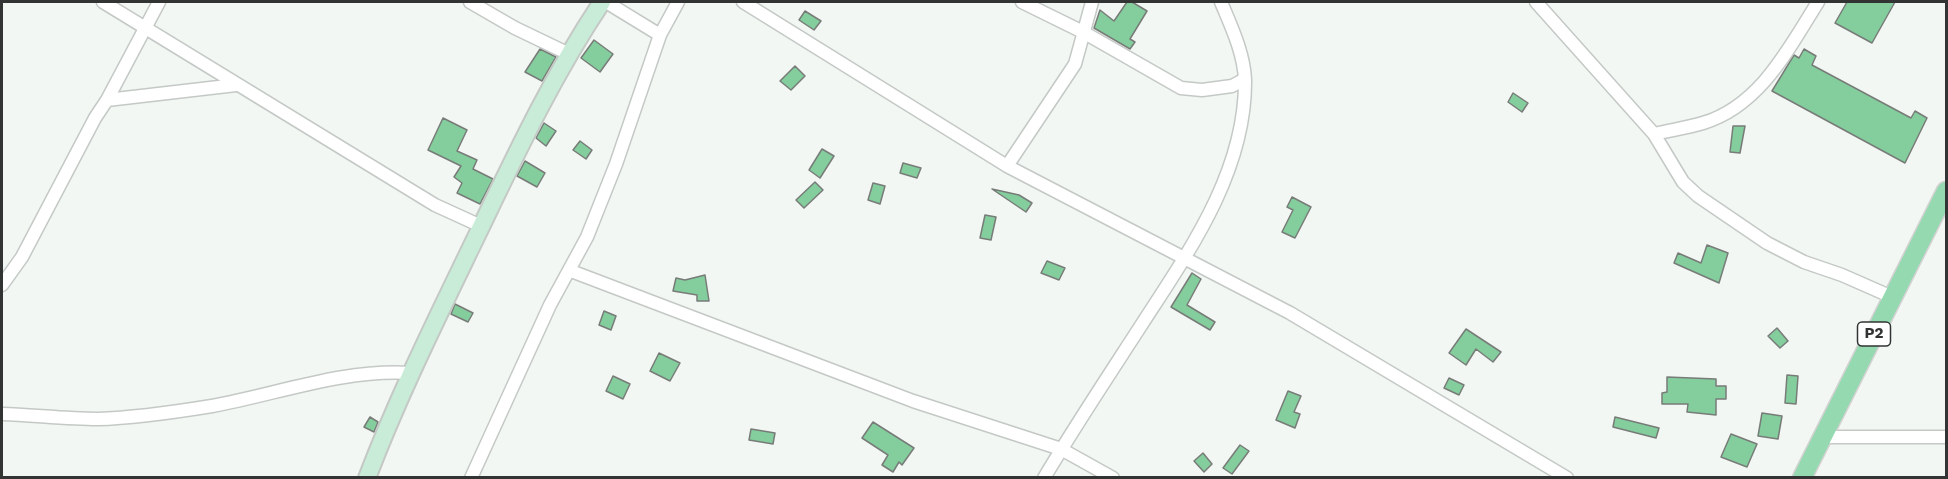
<!DOCTYPE html>
<style>
body{margin:0}
#map{position:relative;width:1948px;height:479px;overflow:hidden;background:#f2f7f3;font-family:"Work Sans",sans-serif}
canvas{display:block}
.frame{position:absolute;inset:0;border:3px solid #323433;pointer-events:none}
</style>
<div id="map">
<canvas width="1948" height="479"></canvas>
<div class="frame"></div>
</div>
<script>
const g = document.querySelector('canvas').getContext('2d');
g.lineJoin = 'round';
function paint(path, color) { g.fillStyle = color; g.fill(path, 'evenodd'); }
function stroke(path, color, width, dash) { g.strokeStyle = color; g.lineWidth = width; g.lineCap = dash ? 'butt' : 'round'; g.setLineDash(dash || []); g.stroke(path); }
function drawText(font, color, halo, rows, align = 'center') {
  g.font = font + ' "Work Sans",sans-serif'; g.lineWidth = 5; g.setLineDash([]); g.textBaseline = 'middle'; g.strokeStyle = halo; g.fillStyle = color; for (const [text, x, y, turn = 0] of rows) {
    g.save(); g.translate(x, y); g.rotate((+turn || 0) * Math.PI / 180); g.textAlign = isNaN(turn) ? turn : align; if (halo) g.strokeText(text, 0, 0); g.fillText(text, 0, 0); g.restore();
  }
}
const building = new Path2D(`
 M1127 2H1132L1147 11 1130 39 1135 42 1130 49 1094 28 1100 10 1114 21Z
 M1847 2H1895L1872 43 1835 23Z
 M805 11 821 21 814 30 799 20Z
 M594 40 613 54 600 72 581 58Z
 M540 49 556 57 542 81 525 72Z
 M1804 49 1816 56 1812 65 1911 118 1915 111 1927 118 1905 163 1772 91 1794 55 1799 58Z
 M795 66 805 76 791 90 780 81Z
 M1513 93 1528 103 1522 112 1508 102Z
 M443 118 467 130 457 151 477 160 473 169 493 179 480 204 457 193 462 183 454 177 461 166 428 150Z
 M544 123 556 131 546 146 536 138Z
 M1733 126H1745L1740 153 1730 152Z
 M580 141 592 150 586 159 573 150Z
 M822 149 834 156 820 178 809 170Z
 M525 161 545 173 537 187 517 176Z
 M903 163 921 168 917 178 900 173Z
 M815 182 823 190 804 208 796 200Z
 M873 183 885 186 880 204 868 200Z
 M992 189 1019 195 1032 203 1026 212Z
 M1292 197 1311 207 1295 238 1282 232 1293 210 1287 207Z
 M985 215 996 217 991 240 980 238Z
 M1707 245 1728 253 1719 283 1674 263 1678 253 1701 263Z
 M1047 261 1065 268 1059 280 1041 273Z
 M1192 273 1201 279 1187 305 1215 322 1210 330 1171 307Z
 M705 275 709 301H697V295L673 291 676 278 685 280Z
 M455 304 473 313 468 322 451 314Z
 M604 311 616 316 611 330 599 325Z
 M1777 328 1788 341 1780 348 1768 336Z
 M1466 329 1501 352 1493 362 1476 349 1466 365 1449 353Z
 M659 353 680 363 670 381 650 371Z
 M1787 375 1798 376 1796 404 1785 403Z
 M613 376 630 384 623 399 606 391Z
 M1667 377 1716 379V386H1726V399H1716V415L1687 412 1688 404H1662V393L1667 392Z
 M1449 378 1464 385 1459 395 1444 388Z
 M1288 391 1301 396 1294 412 1300 414 1295 428 1276 420Z
 M1762 413 1782 416 1778 439 1758 436Z
 M370 417 378 422 374 432 364 427Z
 M1615 417 1659 428 1656 438 1613 427Z
 M873 422 914 448 902 465 899 462 893 472 882 465 888 455 862 438Z
 M751 429 775 433 773 444 749 440Z
 M1731 434 1757 444 1747 467 1721 457Z
 M1240 445 1249 451 1232 474 1223 468Z
 M1203 453 1212 464 1204 472 1194 461Z`);
paint(building, '#84cd9d');
stroke(building, '#787c79', 1.5);
const minor = new Path2D(`
 M103 2 435 205 481 226
 M470 2 515 28 567 53
 M606 2 660 35 678 2
 M743 2 1007 166 1290 313 1567 478
 M1022 2 1083 32 1181 88 1202 90 1232 86 1245 79
 M1536 2 1654 134 1683 182 1698 196 1767 243 1804 262 1842 275 1892 297
 M107 100 159 2
 M1654 134C1670 130 1687 128 1703 123 1760 106 1789 48 1818 2
 M1007 166 1075 64 1092 2
 M571 271 913 401 1061 449 1113 478
 M2 285 22 257 95 118 107 100 236 85
 M2 414C33 415 66 419 98 419 136 418 175 412 212 406 278 394 342 369 410 373
 M1822 437H1946
 M471 478 550 305 587 237 616 164 660 35
 M1044 478C1075 426 1109 375 1142 324 1190 250 1246 171 1245 80 1244 53 1231 26 1221 2`);
const secondary = new Path2D(`
 M367 478C399 394 439 314 478 233 516 154 553 75 602 2`);
const primary = new Path2D(`
 M1802 478 1946 191`);
stroke(minor, '#c4c9c6', 15);
stroke(secondary, '#c4c9c6', 20);
stroke(primary, '#d2d2d2', 21);
stroke(minor, '#fff', 12);
stroke(secondary, '#c9ecd8', 16);
stroke(primary, '#94d9b0', 18);
for (const [x, y, w] of [
 [1874,334,33]
]) { const box = new Path2D(); box.roundRect(x - w / 2, y - 12, w, 24, 4.5); g.fillStyle = '#fff'; g.fill(box); stroke(box, '#323433', 1.5); }
drawText('bold 15px', '#323433', null, [
 ["P2",1874,334]
]);
</script>
